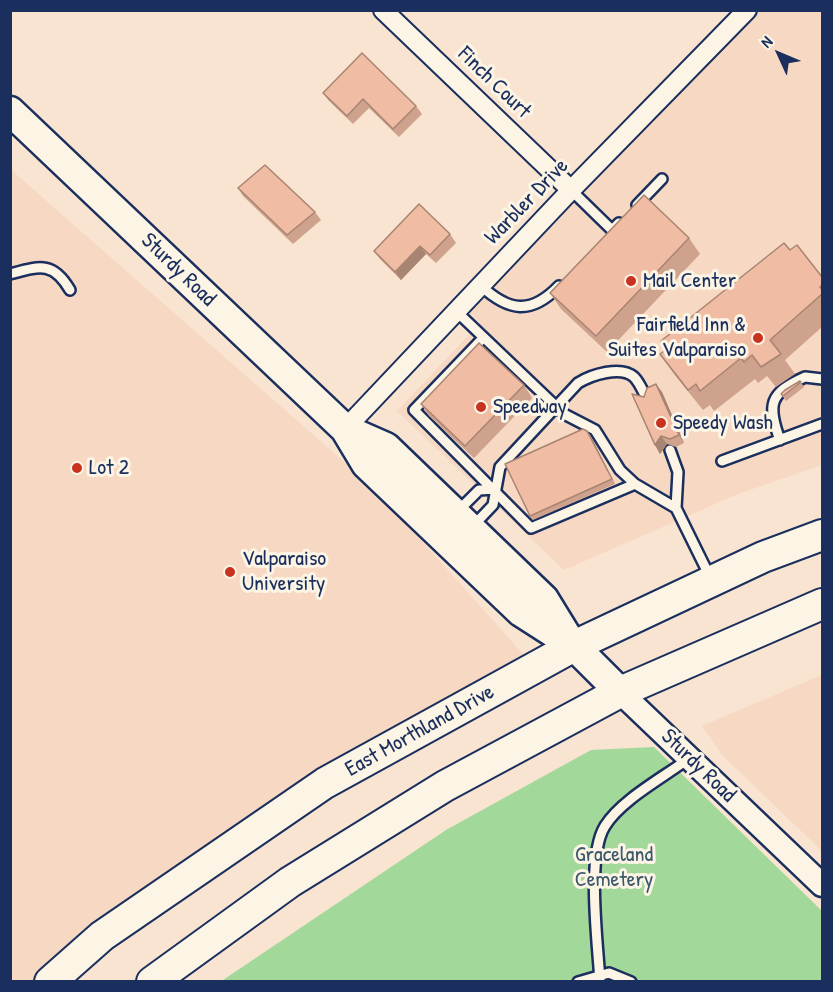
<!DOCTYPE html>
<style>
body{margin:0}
#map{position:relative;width:833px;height:992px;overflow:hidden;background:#f8e4d1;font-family:"Patrick Hand",sans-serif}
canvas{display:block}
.frame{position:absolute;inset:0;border:12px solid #1b2f5e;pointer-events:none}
.north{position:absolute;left:749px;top:24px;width:60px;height:60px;-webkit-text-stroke:4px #fcf5e5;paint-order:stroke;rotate:314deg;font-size:16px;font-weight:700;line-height:24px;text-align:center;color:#1b2f5e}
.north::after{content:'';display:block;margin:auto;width:21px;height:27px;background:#1b2f5e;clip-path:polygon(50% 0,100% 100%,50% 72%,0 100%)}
</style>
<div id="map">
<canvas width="833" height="992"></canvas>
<div class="frame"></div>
<div class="north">N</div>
</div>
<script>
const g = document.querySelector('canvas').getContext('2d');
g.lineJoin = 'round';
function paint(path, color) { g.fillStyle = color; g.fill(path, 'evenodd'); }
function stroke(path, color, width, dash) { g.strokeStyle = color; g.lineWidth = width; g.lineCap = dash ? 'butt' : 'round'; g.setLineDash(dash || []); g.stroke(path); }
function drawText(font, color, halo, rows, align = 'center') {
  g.font = font + ' "Patrick Hand",sans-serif'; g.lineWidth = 6; g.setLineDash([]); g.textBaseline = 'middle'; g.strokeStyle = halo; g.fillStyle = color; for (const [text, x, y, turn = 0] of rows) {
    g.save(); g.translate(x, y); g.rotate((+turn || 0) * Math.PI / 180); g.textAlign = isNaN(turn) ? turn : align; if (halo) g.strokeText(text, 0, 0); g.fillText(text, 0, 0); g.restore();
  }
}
paint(new Path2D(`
 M747 11H822V465L738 494 564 570 397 411 480 323 462 305Z
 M10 169 375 489 524 655 325 783 50 982 11 981Z
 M822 675V851L723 756 702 726Z`), '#f6d8c3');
paint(new Path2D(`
 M654 747 822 911V981L220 982 446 830 591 750Z`), '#a3d89b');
const service = new Path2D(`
 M571 190 612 230 619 223
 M637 205 662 179
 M10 274C40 266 53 261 70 290
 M480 285C509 312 531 315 559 286
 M456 311 564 414 595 430 620 470 635 484 676 508 711 579
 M483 338 414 410 531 528 635 484
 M780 440C767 405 769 393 805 377L822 379
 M670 450 678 472 676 508
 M722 461 822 424
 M458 511 479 490 495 489
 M473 526 493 505 500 467 578 383C591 375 621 365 634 377 640 383 643 392 647 399
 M578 982 609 973 631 982
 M600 982C598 944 586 856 605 826 621 800 664 777 688 759`);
const minor = new Path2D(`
 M383 10 571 190
 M345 429 571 190 747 10`);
const tertiary = new Path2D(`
 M620 692 822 885`);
const primary = new Path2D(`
 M10 111 345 429 366 464 521 612 574 646 620 692
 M345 429 386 447 544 599 568 638`);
const trunk = new Path2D(`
 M50 982 102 936 325 783 574 646 763 557 822 535
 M152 982 290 882 445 786 620 692 822 604`);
stroke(service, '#1b2f5e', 14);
stroke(minor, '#1b2f5e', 22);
stroke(tertiary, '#1b2f5e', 27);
stroke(primary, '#1b2f5e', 33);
stroke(trunk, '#1b2f5e', 34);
stroke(service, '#fcf5e5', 9);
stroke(minor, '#fcf5e5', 18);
stroke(tertiary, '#fcf5e5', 22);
stroke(primary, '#fcf5e5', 28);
stroke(trunk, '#fcf5e5', 30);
paint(new Path2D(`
 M323 93 416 106 422 114 399 137 369 108 353 124 329 101Z
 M238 188 315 212 321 220 293 244 243 196Z
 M450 234 456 243 436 263 426 254 401 280 380 259 374 251Z
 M689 238 700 254 607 352 561 309 550 293Z
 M790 250 822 277V327L785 360 795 374 776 387 767 376 758 383 755 379 714 411 710 405 703 410 674 374 660 354 666 350 661 341Z
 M800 381 804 387 786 401 781 394Z
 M524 385 532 398 474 458 429 416 421 404Z
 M662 392 684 443 676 447 667 444 660 454 655 445Z
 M590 435 615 484 533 520 530 516Z`), '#cea28c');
paint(new Path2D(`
 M420 246 426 254 401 280 395 272Z
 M656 384 662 392 684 443 679 435Z
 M587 431 590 435 615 484 612 479Z
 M661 436 667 444 660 454 655 445Z`), '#a88472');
const building = new Path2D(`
 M362 53 416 106 393 129 363 99 347 116 323 93Z
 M265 165 315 212 287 235 238 188Z
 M644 195 689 238 596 336 550 293Z
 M419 204 450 234 430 255 420 246 395 272 374 251Z
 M784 243 790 250 797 245 822 277V285L820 287 822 290V294L770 340 781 354 761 367 752 355 744 362 741 358 700 391 696 384 688 390 660 354 667 349 661 341Z
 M479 343 524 385 465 446 421 404Z
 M800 381 801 382 783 396 781 394 785 390Z
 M656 384 679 435 670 439 661 436 655 445 632 394 644 397 647 388Z
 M583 429 587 431 612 479 530 516 505 464Z`);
paint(building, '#f0bca3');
stroke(building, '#a88472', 1.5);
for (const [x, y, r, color] of [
 [631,281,6,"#c8321e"],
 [758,338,6,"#c8321e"],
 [481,407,6,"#c8321e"],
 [661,423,6,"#c8321e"],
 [77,468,6,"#c8321e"],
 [230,572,6,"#c8321e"]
]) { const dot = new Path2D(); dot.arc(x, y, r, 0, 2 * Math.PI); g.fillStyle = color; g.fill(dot); stroke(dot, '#fcf5e5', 2); }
drawText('22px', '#1b2f5e', '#fcf5e5', [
 ["Finch Court",494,83,44],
 ["Warbler Drive",527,202,-46],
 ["Sturdy Road",178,270,44],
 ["East Morthland Drive",420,731,-29],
 ["Sturdy Road",698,766,44]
]);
drawText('22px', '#1b2f5e', '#fcf5e5', [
 ["Mail Center",643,281],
 ["Fairfield Inn &",746,325,"right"],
 ["Suites Valparaiso",746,350,"right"],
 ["Speedway",493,407],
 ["Speedy Wash",673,423],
 ["Lot 2",89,468],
 ["Valparaiso",242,559],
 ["University",242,584]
], 'left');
drawText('22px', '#3d596d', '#fcf5e5', [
 ["Graceland",614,855],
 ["Cemetery",614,880]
]);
</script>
